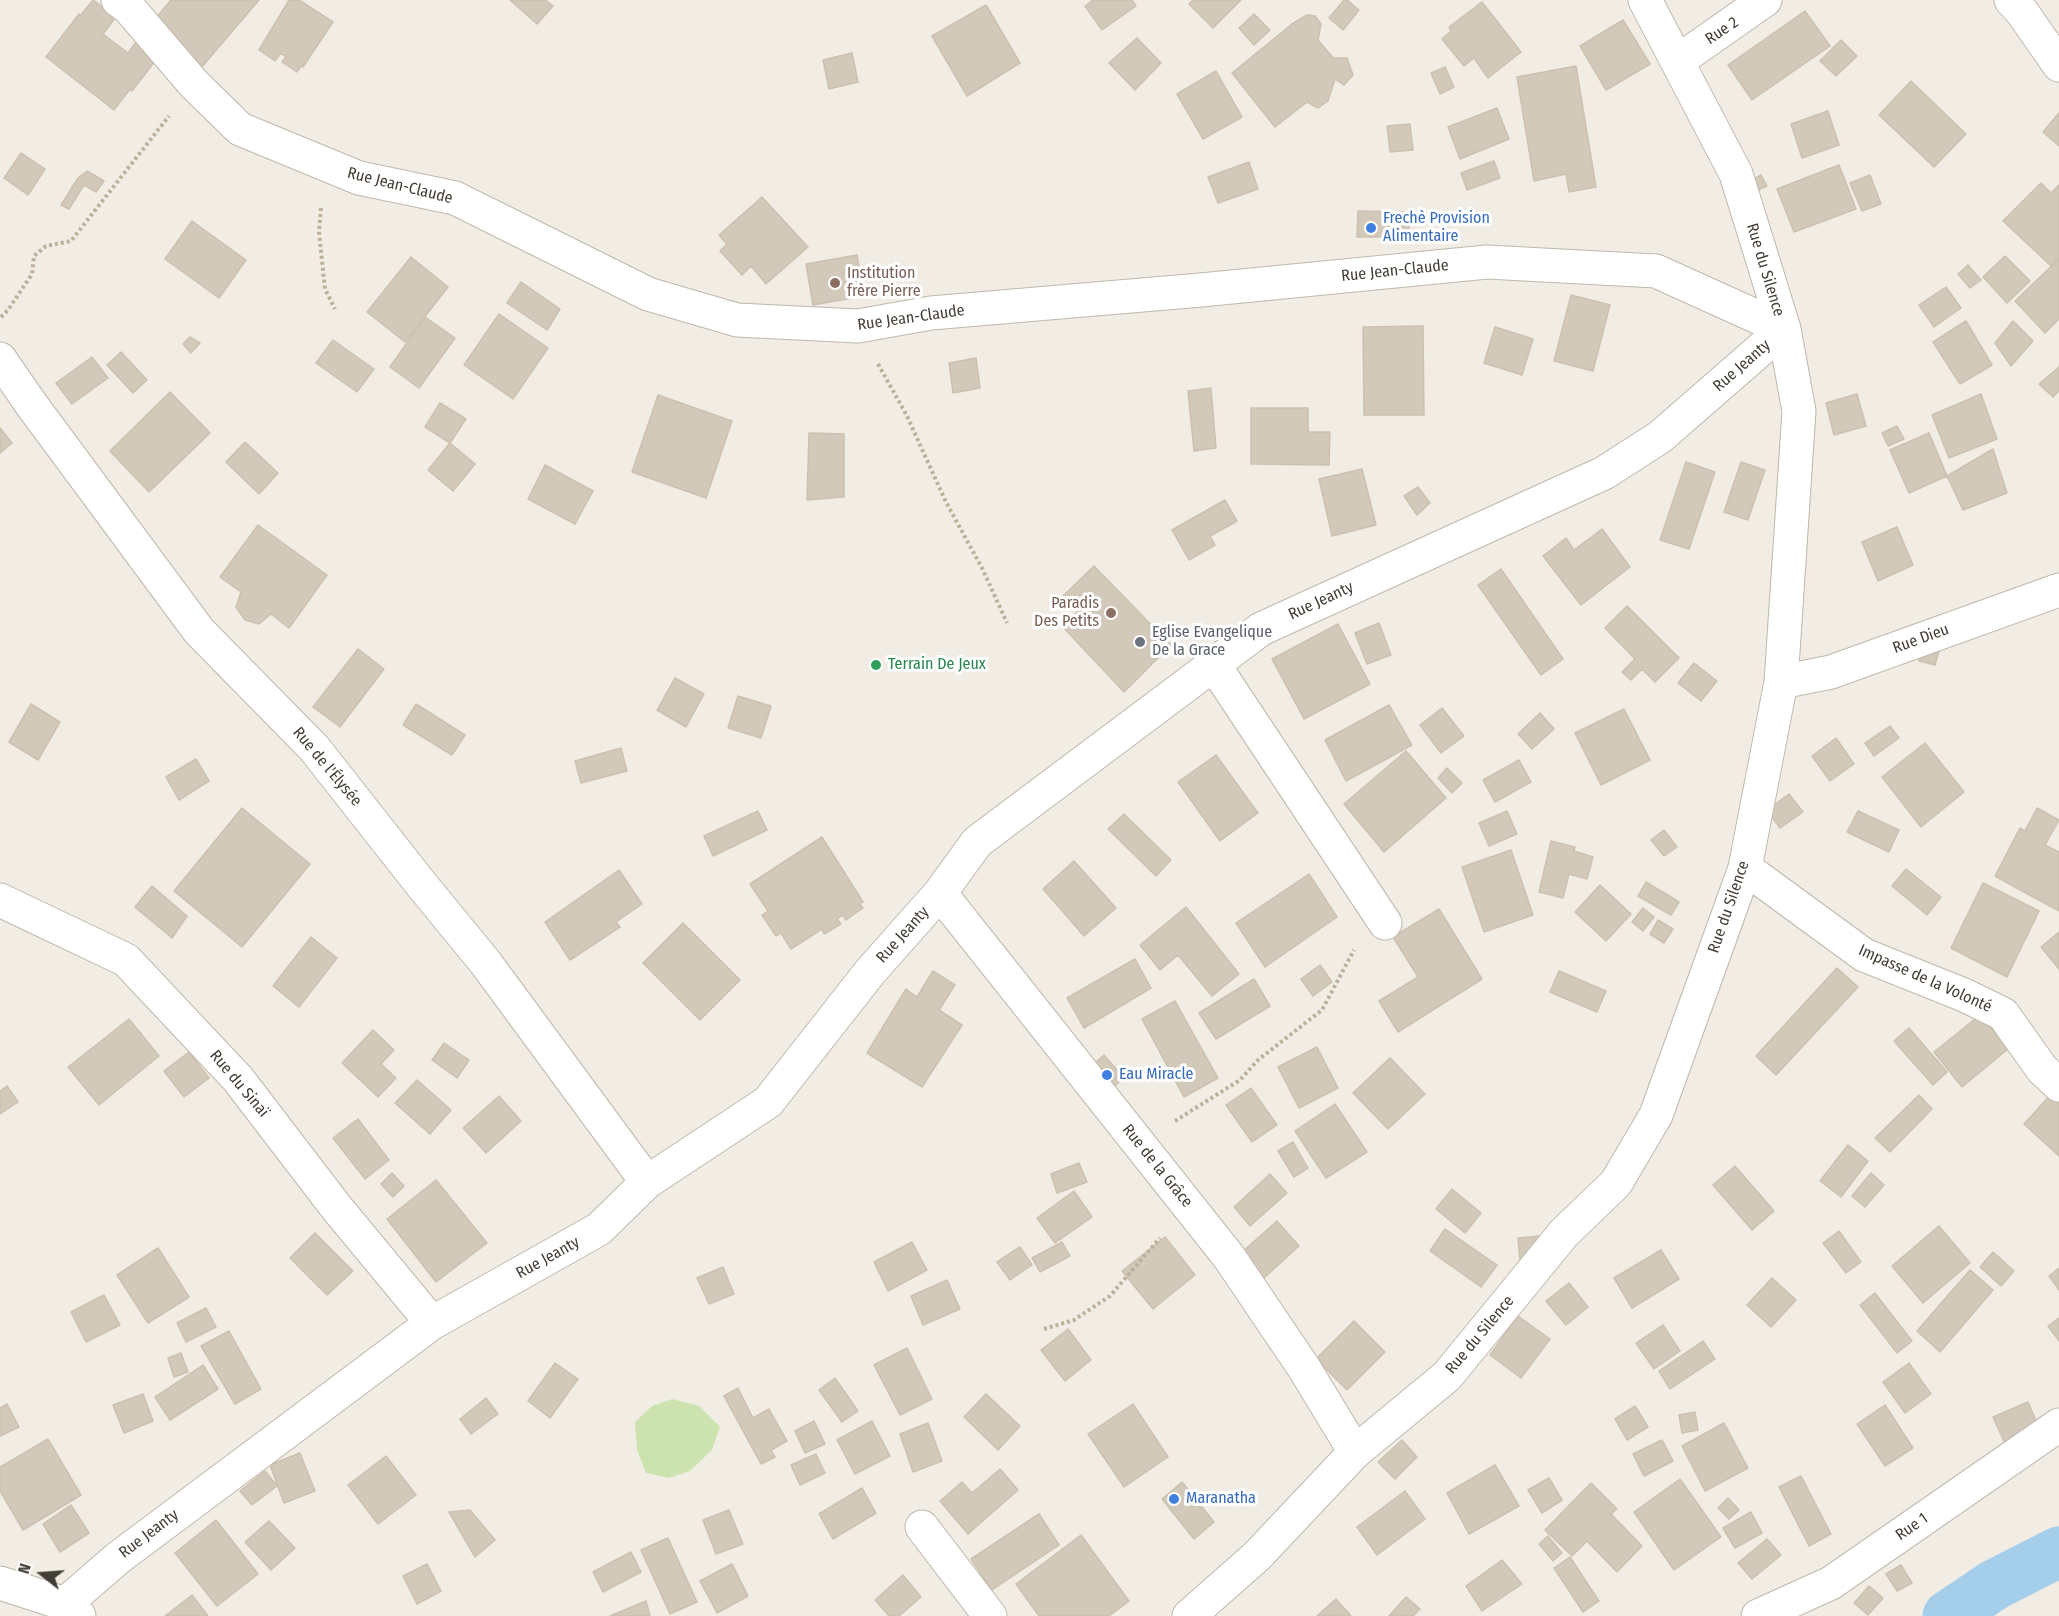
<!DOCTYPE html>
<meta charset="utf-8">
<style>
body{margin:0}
#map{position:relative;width:2059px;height:1616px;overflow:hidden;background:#f1ede5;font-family:"Fira Sans Condensed",sans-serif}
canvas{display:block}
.north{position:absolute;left:12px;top:1544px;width:60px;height:60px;-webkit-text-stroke:4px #fff;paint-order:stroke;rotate:287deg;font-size:16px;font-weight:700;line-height:24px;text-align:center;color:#433e35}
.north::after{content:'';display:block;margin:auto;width:21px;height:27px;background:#433e35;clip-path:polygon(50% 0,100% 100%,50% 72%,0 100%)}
</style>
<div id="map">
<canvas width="2059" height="1616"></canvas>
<div class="north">N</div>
</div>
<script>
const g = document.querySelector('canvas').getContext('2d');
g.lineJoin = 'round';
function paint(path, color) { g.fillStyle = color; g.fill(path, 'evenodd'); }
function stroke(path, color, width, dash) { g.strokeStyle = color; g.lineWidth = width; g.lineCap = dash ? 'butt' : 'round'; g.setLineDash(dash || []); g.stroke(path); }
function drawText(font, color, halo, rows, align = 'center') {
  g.font = font + ' "Fira Sans Condensed",sans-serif'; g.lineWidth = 6; g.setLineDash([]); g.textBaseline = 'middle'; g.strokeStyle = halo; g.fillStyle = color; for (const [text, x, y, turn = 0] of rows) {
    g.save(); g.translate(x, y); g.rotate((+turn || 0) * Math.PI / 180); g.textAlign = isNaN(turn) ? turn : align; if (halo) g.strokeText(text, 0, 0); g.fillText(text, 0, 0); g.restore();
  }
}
paint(new Path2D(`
 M672 1399 699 1406 720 1427 712 1450 690 1471 669 1478 646 1473 637 1450 635 1422 652 1406Z`), '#cce3b0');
stroke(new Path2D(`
 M1948 1616 1994 1585 2059 1552`), '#a5ceeb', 51);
const building = new Path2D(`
 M93 0 116 17 103 34 128 53 141 35 162 52 132 91 130 89 114 110 46 57 79 14 81 15Z
 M171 0H259L201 68 151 24Z
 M289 0H299L333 22 303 67 301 66 297 72 282 62 286 57 281 53 275 61 259 50Z
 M510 0H545L553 6 537 24Z
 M1093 0H1132L1136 6 1102 30 1085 6Z
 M1193 0H1241L1213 28 1189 4Z
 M1344 0H1347L1359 10 1343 30 1329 18Z
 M1482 2 1521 52 1488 78 1474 58 1464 66 1442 39 1451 31 1449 27Z
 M986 5 1020 63 967 96 932 36Z
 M1805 11 1830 46 1752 100 1728 65Z
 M1254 14 1270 30 1254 45 1239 28Z
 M1307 15 1315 16 1321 24 1318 40 1333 58H1347L1353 75 1344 85 1335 79 1328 101 1318 108 1307 102 1275 127 1232 73 1292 24Z
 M1623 20 1650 64 1606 90 1580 46Z
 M1137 38 1161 63 1135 90 1109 63Z
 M1841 40 1857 56 1836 76 1820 61Z
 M852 53 858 82 829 89 823 60Z
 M1576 66 1596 187 1569 192 1566 174 1534 181 1517 77Z
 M1445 67 1454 87 1440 94 1431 73Z
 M1216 71 1242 117 1203 139 1177 94Z
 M1911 81 1966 134 1934 167 1879 115Z
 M1497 108 1509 139 1460 159 1448 127Z
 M1828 111 1839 145 1802 158 1791 124Z
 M2059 113V146L2043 132Z
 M1410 124 1413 150 1390 152 1387 126Z
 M21 153 45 169 28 195 4 178Z
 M1494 161 1500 178 1467 190 1461 173Z
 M1249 162 1258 189 1218 203 1208 177Z
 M1839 165 1856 209 1794 232 1777 189Z
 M87 171 104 181 96 192 84 185 69 209 61 205 78 178Z
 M1761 175 1767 186 1756 191 1751 181Z
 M1870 175 1881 204 1862 211 1850 183Z
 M2041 183 2051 193 2059 185V258L2051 266 2003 221Z
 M762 197 808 247 766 284 751 266 742 275 720 251 727 244 719 235Z
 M1358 211 1409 212V237H1357Z
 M192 221 246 260 219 298 165 259Z
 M857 255 864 296 813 305 806 264Z
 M2005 256 2030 281 2007 303 1983 277Z
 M411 257 448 287 405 342 367 312Z
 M2059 259V319L2045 333 2015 301Z
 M1968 265 1981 280 1970 288 1958 274Z
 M521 282 560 309 547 330 507 303Z
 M1946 287 1961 308 1934 327 1919 305Z
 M1571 295 1610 305 1593 371 1554 361Z
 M499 314 548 348 513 399 464 365Z
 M425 317 455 338 419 388 390 367Z
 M1966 321 1992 365 1960 384 1933 342Z
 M2013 321 2033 341 2011 366 1995 343Z
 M1423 326 1424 415H1364L1363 327Z
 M1495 327 1533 339 1522 375 1484 363Z
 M190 337 200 343 191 353 183 344Z
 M333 340 374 369 357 392 316 363Z
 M121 352 147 380 133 393 107 365Z
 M92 357 108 378 72 404 56 383Z
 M976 358 980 388 953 393 949 363Z
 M2059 367V391L2053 397 2039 384Z
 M1211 388 1216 448 1194 451 1188 391Z
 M170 392 210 433 149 492 110 451Z
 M1857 394 1866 426 1834 435 1826 403Z
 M1981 394 1997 439 1949 458 1932 415Z
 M658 395 732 421 706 498 632 472Z
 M440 403 466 419 450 443 425 427Z
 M1251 408H1308V432H1330L1329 465 1251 464Z
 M1897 426 1904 439 1888 446 1882 433Z
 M0 428 12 443 0 453Z
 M809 433 844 434V497L807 500Z
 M1929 433 1947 476 1909 493 1890 450Z
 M245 442 278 473 259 494 226 462Z
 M450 443 475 464 453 491 428 470Z
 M1993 449 2007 493 1963 510 1947 476Z
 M1686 462 1715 472 1689 549 1660 540Z
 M1741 462 1765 470 1748 520 1724 512Z
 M545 465 593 491 575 524 528 499Z
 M1362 469 1376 525 1332 536 1319 479Z
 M1418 487 1430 503 1417 515 1404 496Z
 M1225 500 1237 521 1210 536 1215 545 1189 560 1172 530Z
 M258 525 327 575 289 628 271 614 259 624 245 620 236 607 241 592 220 577Z
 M1897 527 1913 565 1878 581 1862 542Z
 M1602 529 1630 567 1581 605 1543 556 1566 538 1574 550Z
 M1094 566 1171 645 1124 692 1062 626 1078 611 1063 596Z
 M1501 569 1563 659 1541 675 1478 585Z
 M1627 606 1679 658 1655 682 1642 669 1631 680 1622 672 1635 659 1605 628Z
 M1379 623 1391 655 1367 664 1355 633Z
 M1338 624 1370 684 1304 719 1272 659Z
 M1923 647 1939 651 1935 665 1919 661Z
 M358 649 384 669 340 727 313 707Z
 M1694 663 1717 681 1701 701 1678 683Z
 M675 678 704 694 686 727 657 710Z
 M738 696 771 706 761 738 728 728Z
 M31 704 60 722 38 760 9 742Z
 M416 704 465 735 452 755 403 725Z
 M1389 705 1412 745 1346 781 1325 740Z
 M1442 708 1464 736 1441 753 1420 725Z
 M1624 709 1650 760 1601 785 1575 733Z
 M1540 713 1554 729 1532 749 1518 734Z
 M1890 726 1899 738 1874 756 1865 743Z
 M1836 738 1854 764 1830 781 1812 756Z
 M1925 743 1964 792 1921 827 1882 777Z
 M621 748 627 771 581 783 575 761Z
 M1406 751 1446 798 1384 852 1344 804Z
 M1216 755 1258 813 1220 841 1178 782Z
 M196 759 209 781 179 800 166 777Z
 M1519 760 1531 782 1495 802 1483 780Z
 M1447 768 1462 783 1452 793 1438 778Z
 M1789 794 1803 812 1780 828 1767 810Z
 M242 808 310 864 242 947 174 891Z
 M2037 808 2059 820 2045 845 2059 852V911L1995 876 2020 828 2025 831Z
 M758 811 767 830 713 856 704 836Z
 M1507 811 1517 834 1489 846 1479 823Z
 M1858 811 1899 830 1889 852 1847 832Z
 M1124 814 1171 860 1156 876 1108 829Z
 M1664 830 1677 847 1664 856 1651 840Z
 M822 837 863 902 860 904 863 908 846 920 843 915 837 919 841 924 824 934 822 929 791 949 781 933 776 936 762 915 768 911 750 884Z
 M1551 841 1575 847 1574 851 1593 857 1587 879 1569 874 1563 898 1539 892Z
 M1511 850 1533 915 1484 932 1462 867Z
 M1074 861 1116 908 1084 936 1043 889Z
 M1906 869 1941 897 1927 915 1892 886Z
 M619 870 642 904 616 922 620 927 570 960 545 922Z
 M1309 874 1337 917 1265 967 1236 923Z
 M1646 882 1679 902 1671 915 1638 896Z
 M1983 883 2039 911 2007 977 1951 948Z
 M1600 885 1631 914 1606 941 1575 912Z
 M152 886 187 916 172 938 135 907Z
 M1186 907 1239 974 1212 996 1178 955 1160 970 1140 945Z
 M1643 908 1654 917 1643 931 1632 922Z
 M1439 909 1482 979 1398 1032 1379 1001 1418 977 1393 937Z
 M1658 920 1673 929 1664 943 1650 934Z
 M683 923 740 980 700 1020 643 963Z
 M2059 932V969L2041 947Z
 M311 937 337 958 299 1007 273 986Z
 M1135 959 1151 988 1084 1028 1067 998Z
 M1320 965 1332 982 1313 996 1301 979Z
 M1837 968 1858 987 1776 1075 1756 1056Z
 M933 971 955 985 939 1010 962 1025 922 1087 867 1053 906 989 917 997Z
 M1559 971 1606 991 1597 1012 1550 992Z
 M1254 979 1270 1006 1216 1039 1199 1013Z
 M1175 1001 1218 1078 1184 1097 1142 1019Z
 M1980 1015 2008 1049 1962 1087 1934 1052Z
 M129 1019 159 1056 99 1105 68 1067Z
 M1909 1028 1947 1072 1933 1085 1894 1041Z
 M373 1030 394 1050 381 1064 396 1078 378 1097 342 1063Z
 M444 1043 469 1060 457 1078 432 1060Z
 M1317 1047 1338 1088 1299 1108 1278 1067Z
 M189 1052 209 1078 184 1097 164 1071Z
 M1104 1055 1124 1078 1109 1091 1089 1068Z
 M1390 1058 1425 1094 1388 1129 1353 1093Z
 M417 1080 451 1110 430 1134 395 1103Z
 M7 1086 18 1102 0 1114V1091Z
 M1251 1088 1277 1125 1252 1142 1226 1105Z
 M2053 1092 2059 1097V1156L2024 1124Z
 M1919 1095 1932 1109 1890 1152 1875 1138Z
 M499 1096 521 1121 486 1153 463 1128Z
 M1335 1104 1367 1152 1326 1178 1295 1131Z
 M358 1119 389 1160 365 1179 333 1138Z
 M1293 1142 1308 1168 1294 1177 1278 1151Z
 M1848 1145 1868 1161 1841 1197 1820 1181Z
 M1079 1163 1087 1182 1057 1193 1051 1174Z
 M1735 1166 1774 1211 1752 1230 1713 1185Z
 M392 1173 404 1186 393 1197 381 1184Z
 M1871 1173 1884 1185 1865 1207 1852 1196Z
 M1270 1174 1287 1193 1250 1226 1234 1207Z
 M436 1180 487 1243 436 1282 387 1219Z
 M1452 1189 1481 1213 1465 1233 1436 1209Z
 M1074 1191 1092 1217 1055 1243 1037 1218Z
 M1277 1221 1299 1246 1264 1278 1241 1253Z
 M1939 1226 1970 1263 1923 1303 1892 1266Z
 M1445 1229 1497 1265 1481 1287 1430 1251Z
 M1839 1231 1861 1262 1846 1273 1823 1243Z
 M315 1233 353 1271 327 1295 290 1258Z
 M1540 1236 1542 1258 1520 1260 1518 1238Z
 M1165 1237 1195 1275 1153 1309 1122 1271Z
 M912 1242 927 1270 888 1291 874 1262Z
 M1062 1242 1070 1256 1040 1272 1032 1258Z
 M1020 1247 1032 1265 1010 1280 997 1262Z
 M158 1248 189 1297 148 1323 117 1275Z
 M1661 1250 1679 1279 1632 1308 1614 1278Z
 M1993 1252 2014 1271 2001 1286 1980 1267Z
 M723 1267 734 1294 709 1304 697 1278Z
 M2059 1268V1290L2049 1276Z
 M1970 1270 1993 1290 1940 1352 1917 1331Z
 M1772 1278 1796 1300 1771 1327 1747 1305Z
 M947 1280 960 1309 923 1325 911 1296Z
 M1569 1283 1588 1307 1566 1325 1546 1301Z
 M1875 1293 1912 1341 1897 1353 1860 1305Z
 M104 1295 120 1325 86 1342 71 1312Z
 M206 1308 216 1327 186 1342 177 1323Z
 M1518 1316 1550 1339 1521 1378 1490 1355Z
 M2059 1318V1341L2048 1326Z
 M1354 1321 1385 1352 1347 1390 1316 1359Z
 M1663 1325 1680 1351 1654 1369 1636 1343Z
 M1068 1329 1091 1360 1065 1381 1041 1350Z
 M229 1331 261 1389 235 1404 201 1346Z
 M1703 1341 1715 1359 1670 1389 1659 1371Z
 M907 1348 932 1399 900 1415 874 1365Z
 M181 1353 188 1372 174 1377 168 1358Z
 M555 1363 578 1379 550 1418 528 1401Z
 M1909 1363 1931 1394 1905 1413 1883 1382Z
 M203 1365 218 1389 170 1420 155 1397Z
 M835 1378 858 1411 842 1422 819 1390Z
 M738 1388 753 1418 769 1409 787 1441 771 1450 775 1457 761 1464 724 1396Z
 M143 1394 153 1421 124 1433 113 1405Z
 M986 1394 1020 1426 998 1450 964 1417Z
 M486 1398 498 1414 471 1434 460 1419Z
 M2028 1402 2040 1430 2006 1446 1993 1417Z
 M7 1404 19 1427 0 1436V1408Z
 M1133 1404 1168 1457 1124 1487 1088 1434Z
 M1885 1405 1913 1448 1885 1466 1857 1424Z
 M1635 1406 1648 1427 1627 1440 1615 1419Z
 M1695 1412 1698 1430 1682 1433 1679 1415Z
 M814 1421 825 1444 805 1453 795 1431Z
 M872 1421 890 1456 855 1474 837 1440Z
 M928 1423 942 1461 913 1472 900 1434Z
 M1724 1423 1748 1468 1705 1491 1682 1446Z
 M48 1439 81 1495 23 1530 0 1491V1467Z
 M1402 1440 1417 1457 1395 1479 1378 1462Z
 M1662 1440 1673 1461 1644 1476 1633 1454Z
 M300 1453 315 1491 284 1503 270 1465Z
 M816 1454 825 1473 800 1485 791 1465Z
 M386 1456 416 1495 378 1524 348 1485Z
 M1495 1465 1519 1506 1469 1534 1447 1493Z
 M1000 1469 1018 1490 968 1534 940 1501 962 1482 972 1493Z
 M265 1471 277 1486 252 1505 240 1491Z
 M1801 1476 1831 1534 1809 1546 1779 1487Z
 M1549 1478 1562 1500 1542 1513 1528 1490Z
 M1680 1479 1721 1537 1674 1570 1634 1512Z
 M1182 1482 1214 1522 1194 1539 1162 1499Z
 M1591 1483 1617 1509 1611 1514 1642 1546 1617 1572 1587 1541 1572 1556 1545 1530Z
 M862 1488 876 1513 833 1539 819 1514Z
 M1405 1491 1425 1519 1377 1555 1357 1527Z
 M1728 1498 1739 1510 1729 1519 1718 1508Z
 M71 1505 89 1533 60 1552 43 1524Z
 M470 1510 495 1540 475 1557 449 1512Z
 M729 1510 743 1544 716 1554 703 1520Z
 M1751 1512 1762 1533 1735 1548 1723 1528Z
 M1039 1514 1059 1545 992 1590 971 1559Z
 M216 1520 258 1574 217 1606 175 1553Z
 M269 1521 295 1548 271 1570 245 1542Z
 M1081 1535 1129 1601 1109 1616H1039L1016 1584Z
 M1548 1536 1562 1553 1553 1561 1539 1544Z
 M668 1538 697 1602 670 1614 641 1550Z
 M1767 1539 1781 1555 1752 1579 1738 1563Z
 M631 1552 641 1572 603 1592 593 1572Z
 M1570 1557 1599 1601 1583 1612 1554 1568Z
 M1502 1560 1522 1584 1482 1611 1466 1586Z
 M427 1564 441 1591 417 1604 403 1576Z
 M732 1564 748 1596 717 1613 700 1581Z
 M1901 1565 1912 1583 1897 1591 1886 1574Z
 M903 1575 921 1597 899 1616H889L875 1600Z
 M1869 1586 1883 1598 1868 1615 1854 1603Z
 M192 1595 208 1616H165Z
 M1406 1597 1420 1609 1413 1616H1389Z
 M1336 1599 1351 1616H1317Z
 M646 1601 650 1616H610Z`);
paint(building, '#d2c9bb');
stroke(building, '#ccc1af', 1.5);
const street = new Path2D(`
 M2011 0 2022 12 2059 65
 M1678 61 1765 0
 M0 359 31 404 199 631 314 748 421 884 485 962 647 1182
 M1214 665 1385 923
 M1781 682 1831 672 2059 590
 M1745 868 1864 955 1964 995 2003 1014 2042 1069 2059 1085
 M940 893 1229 1257 1304 1368 1355 1452
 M0 900 126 960 238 1079 336 1207 432 1323
 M922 1527 990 1616
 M0 1583 65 1604 79 1616
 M65 1604 118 1558 432 1323 599 1229 647 1182 768 1102 870 972 940 893 977 842 1261 629 1604 473 1660 437 1784 329 1656 271 1487 262 1201 290 931 313 858 326 737 320 648 294 455 198 359 178 240 129 194 84 128 7 118 0
 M1189 1616 1257 1556 1355 1452 1447 1376 1564 1233 1616 1183 1656 1115 1745 868 1781 682 1799 411 1784 329 1736 174 1645 0
 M1758 1616 1831 1583 2059 1425`);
stroke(street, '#bfb8ab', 35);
stroke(new Path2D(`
 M321 208 319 232 325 289 335 309
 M1 317 8 310 32 274 34 256 46 246 71 241 169 116
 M878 364 906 414 946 502 983 570 1007 623
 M1175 1121 1240 1080 1258 1060 1322 1010 1354 950
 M1044 1329 1074 1320 1110 1296 1160 1238`), '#bdb09b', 4, [3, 3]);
stroke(street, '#fff', 33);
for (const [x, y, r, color] of [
 [1371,228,6,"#3f7fe0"],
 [835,283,6,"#8d6e63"],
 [1111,613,6,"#8d6e63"],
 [1140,642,6,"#6b7280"],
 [876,665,6,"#2e9e5b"],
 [1107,1075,6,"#3f7fe0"],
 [1174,1499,6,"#3f7fe0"]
]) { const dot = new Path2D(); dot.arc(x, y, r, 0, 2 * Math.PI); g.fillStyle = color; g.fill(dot); stroke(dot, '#fff', 2); }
drawText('16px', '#433e35', '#fff', [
 ["Rue 2",1722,31,-34],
 ["Rue Jean-Claude",400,186,14],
 ["Rue du Silence",1765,270,73],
 ["Rue Jean-Claude",1395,271,-6],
 ["Rue Jean-Claude",911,318,-8],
 ["Rue Jeanty",1742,366,-41],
 ["Rue Jeanty",1321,601,-25],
 ["Rue Dieu",1921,639,-20],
 ["Rue de l'Élysée",327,767,50],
 ["Rue du Silence",1729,907,-71],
 ["Rue Jeanty",903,935,-48],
 ["Impasse de la Volonté",1925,979,24],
 ["Rue du Sinaï",239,1084,50],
 ["Rue de la Grâce",1157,1166,51],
 ["Rue Jeanty",548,1258,-29],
 ["Rue du Silence",1480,1335,-50],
 ["Rue 1",1912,1527,-35],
 ["Rue Jeanty",149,1534,-37]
]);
drawText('16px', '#366cbe', '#fff', [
 ["Frechè Provision",1383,219],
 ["Alimentaire",1383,237],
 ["Eau Miracle",1119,1075],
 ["Maranatha",1186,1499]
], 'left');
drawText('16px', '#785e54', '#fff', [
 ["Institution",847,274],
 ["frère Pierre",847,292],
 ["Paradis",1099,604,"right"],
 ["Des Petits",1099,622,"right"]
], 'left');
drawText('16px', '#5b616d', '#fff', [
 ["Eglise Evangelique",1152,633],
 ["De la Grace",1152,651]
], 'left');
drawText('16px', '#27864d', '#fff', [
 ["Terrain De Jeux",888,665]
], 'left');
</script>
